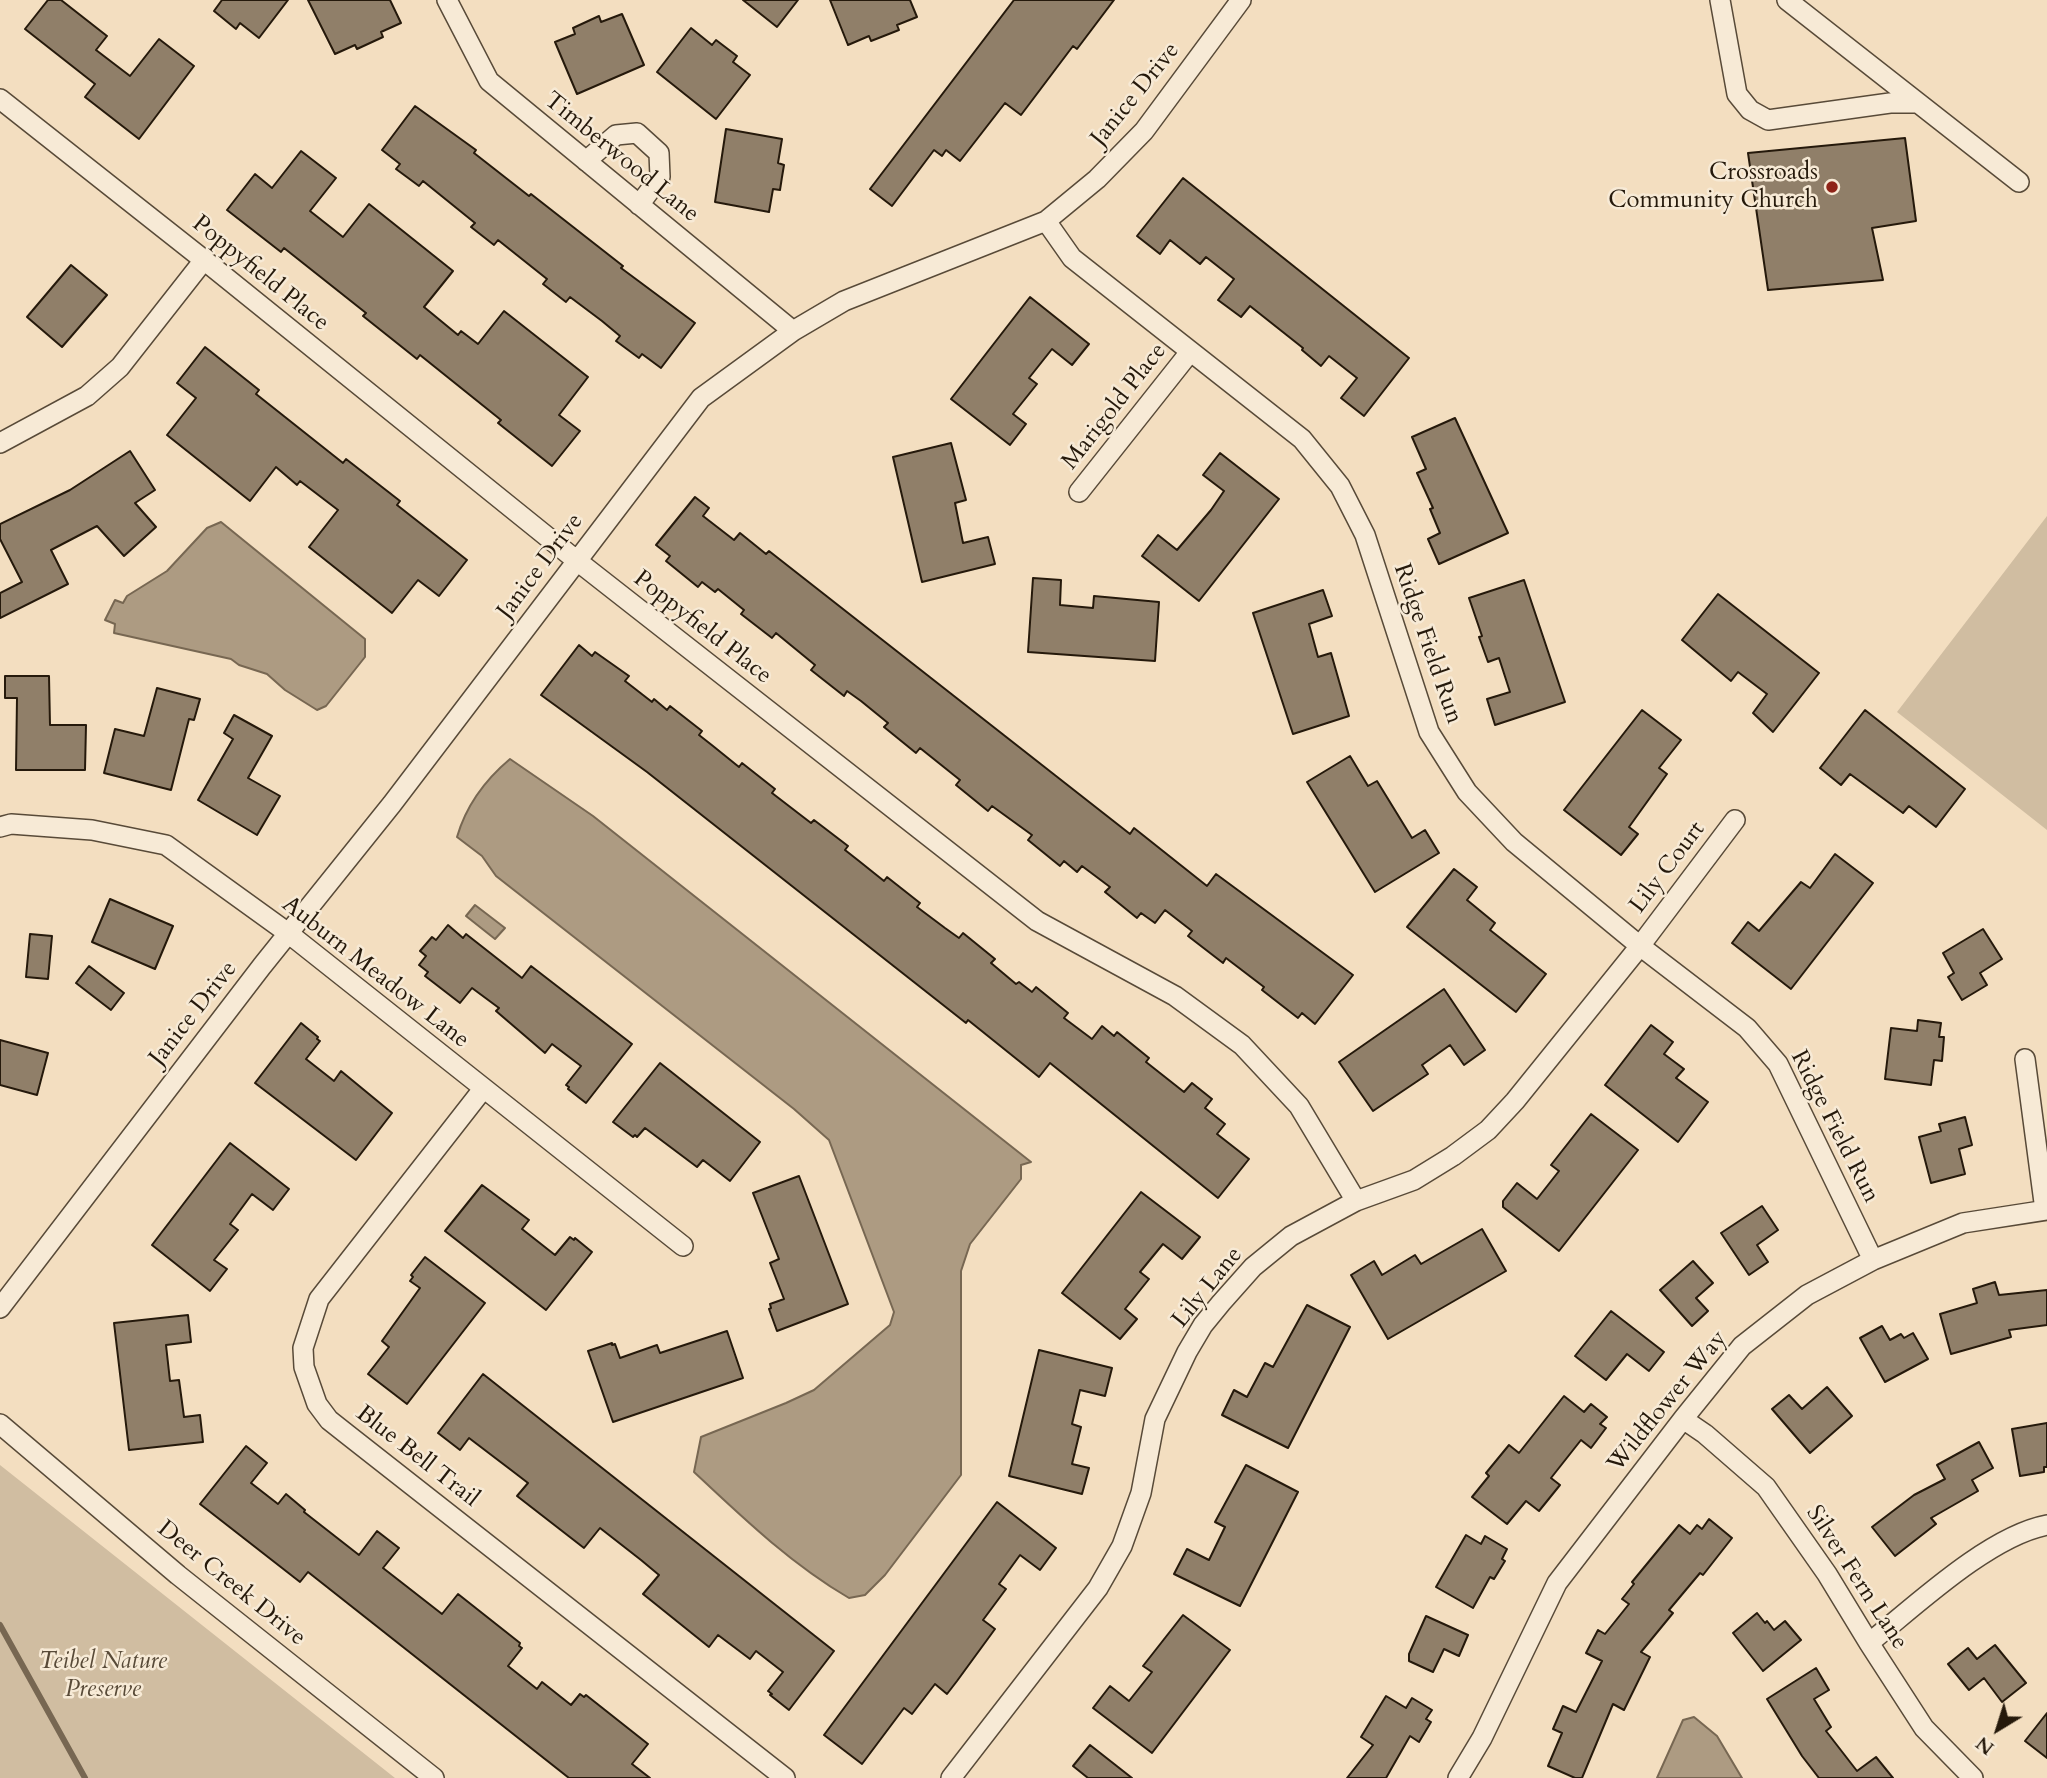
<!DOCTYPE html>
<style>
body{margin:0}
#map{position:relative;width:2047px;height:1778px;overflow:hidden;background:#f3dec0;font-family:Cardo,serif}
canvas{display:block}
.north{position:absolute;left:1963px;top:1694px;width:70px;height:70px;-webkit-text-stroke:5px #f7ead6;paint-order:stroke;rotate:218deg;font-size:19px;font-weight:700;line-height:28px;text-align:center;color:#25190b}
.north::after{content:'';display:block;margin:auto;width:24px;height:32px;background:#25190b;clip-path:polygon(50% 0,100% 100%,50% 72%,0 100%)}
</style>
<div id="map">
<canvas width="2047" height="1778"></canvas>
<div class="north">N</div>
</div>
<script>
const g = document.querySelector('canvas').getContext('2d');
g.lineJoin = 'round';
function paint(path, color) { g.fillStyle = color; g.fill(path, 'evenodd'); }
function stroke(path, color, width, dash) { g.strokeStyle = color; g.lineWidth = width; g.lineCap = dash ? 'butt' : 'round'; g.setLineDash(dash || []); g.stroke(path); }
function drawText(font, color, halo, rows, align = 'center') {
  g.font = font + ' Cardo,serif'; g.lineWidth = 5; g.setLineDash([]); g.textBaseline = 'middle'; g.strokeStyle = halo; g.fillStyle = color; for (const [text, x, y, turn = 0] of rows) {
    g.save(); g.translate(x, y); g.rotate((+turn || 0) * Math.PI / 180); g.textAlign = isNaN(turn) ? turn : align; if (halo) g.strokeText(text, 0, 0); g.fillText(text, 0, 0); g.restore();
  }
}
paint(new Path2D(`
 M2047 516V830L1897 712Z
 M0 1465 395 1778H0Z`), '#d0bda1');
const water = new Path2D(`
 M221 522 365 639V657L326 706 317 710 285 690 267 674 239 665 231 659 114 633 115 624 105 620 115 600 123 603 127 596 167 571 207 528Z
 M510 759 593 816 1031 1162 1021 1165V1179L970 1244 961 1271V1475L885 1575 865 1595 849 1598C791 1564 743 1518 694 1472L701 1437 786 1403 814 1390 890 1325 894 1312 829 1140 794 1109 496 876 482 856 457 837C466 806 485 780 510 759Z
 M475 905 505 928 495 939 466 916Z
 M1694 1717 1717 1736 1742 1778H1657L1683 1720Z`);
paint(water, '#ad9b82');
stroke(water, '#776752', 2);
stroke(new Path2D(`
 M0 1625 85 1778`), '#776752', 6);
const building = new Path2D(`
 M48 0H61L107 36 96 50 130 76 159 39 194 66 139 139 85 97 95 84 25 29Z
 M222 0H288L259 38 240 23 236 29 214 11Z
 M308 0H390L401 23 381 32 383 37 357 49 355 45 335 54Z
 M743 0H798L777 27Z
 M830 0H910L917 17 897 25 899 30 871 41 869 36 848 45Z
 M1014 0H1114L1077 49 1073 46 1021 115 1005 103 960 161 946 150 942 156 934 150 892 206 870 189Z
 M622 14 644 65 577 94 555 42 575 34 573 28 599 16 601 22Z
 M691 28 712 45 716 40 737 56 733 62 750 75 716 119 657 72Z
 M415 106 476 150 474 153 529 196 531 194 623 266 621 268 695 323 661 368 642 354 639 358 616 341 620 336 602 321 570 297 566 302 543 284 547 279 498 240 494 245 471 227 475 223 423 181 419 186 396 169 400 164 382 150Z
 M726 129 782 139 778 163 784 165 782 177 780 190 773 189 769 212 715 202Z
 M1905 138 1916 221 1872 228 1883 280 1768 290 1748 153Z
 M301 151 336 178 310 211 343 237 369 204 453 271 424 307 458 335 461 331 478 344 504 311 588 377 559 415 580 431 552 466 498 423 501 420 420 355 417 359 363 316 366 313 284 248 281 252 227 210 255 174 272 188Z
 M1183 178 1409 358 1364 416 1341 398 1357 378 1329 356 1321 366 1302 350 1303 348 1250 306 1241 317 1218 300 1234 279 1206 257 1200 264 1170 240 1160 254 1137 236Z
 M71 265 107 295 62 347 27 317Z
 M1030 297 1089 344 1072 365 1052 349 1029 378 1037 384 1013 414 1026 424 1010 445 951 399Z
 M205 347 259 390 256 394 343 463 346 459 400 501 397 505 467 560 439 596 418 580 392 613 309 547 338 510 300 481 297 485 276 467 250 501 167 435 196 398 177 383Z
 M1455 418 1508 533 1439 564 1428 539 1440 533 1430 509 1433 508 1417 473 1426 469 1412 437Z
 M951 443 966 500 955 503 963 543 988 537 995 564 922 582 893 457Z
 M130 451 155 490 135 503 156 527 124 556 97 526 51 550 68 584 0 618V593L22 582 0 539V524L70 490Z
 M1220 453 1279 499 1199 601 1142 556 1158 535 1177 550 1211 510 1224 491 1203 475Z
 M695 497 709 508 703 516 734 540 740 533 766 554 769 551 1130 834 1134 828 1207 886 1216 874 1353 975 1315 1024 1302 1013 1298 1018 1262 990 1264 987 1226 958 1223 963 1188 936 1192 931 1165 910 1155 923 1141 913 1137 918 1105 892 1110 887 1082 866 1077 872 1064 861 1060 866 1028 840 1032 835 992 806 988 811 956 785 960 780 920 748 916 753 884 727 888 723 861 701 847 691 844 696 811 670 815 665 776 633 772 638 741 614 744 610 718 589 715 592 702 582 698 587 666 561 670 556 656 545Z
 M1033 578 1061 580 1060 605 1093 608 1094 596 1159 602 1155 661 1028 652Z
 M1524 580 1565 702 1495 725 1487 699 1510 692 1499 658 1488 662 1479 637 1482 636 1469 598Z
 M1323 590 1332 616 1309 624 1318 657 1331 653 1349 716 1293 734 1253 613Z
 M1718 594 1819 673 1773 732 1753 713 1767 694 1738 672 1731 681 1682 640Z
 M579 645 592 656 595 652 629 676 625 681 652 702 654 699 667 710 670 706 702 731 699 735 713 746 739 767 742 763 775 789 772 793 811 823 814 820 848 846 845 850 859 861 884 881 887 877 920 903 917 907 945 928 959 938 963 933 995 959 991 963 1016 984 1019 982 1032 992 1036 987 1068 1013 1064 1018 1092 1039 1102 1026 1114 1036 1117 1032 1149 1058 1146 1062 1184 1092 1192 1083 1212 1099 1205 1108 1225 1124 1217 1134 1249 1159 1218 1198 1050 1063 1039 1077 968 1020 966 1023 647 772 541 695Z
 M5 676H49L50 725H86L85 770H16L17 698H5Z
 M157 688 200 699 194 720 189 719 171 790 104 773 115 729 144 736Z
 M1642 710 1681 740 1659 768 1667 774 1629 827 1638 834 1621 855 1564 810Z
 M1865 710 1965 789 1936 827 1909 806 1903 813 1850 774 1841 785 1820 768Z
 M234 715 272 736 248 778 280 796 257 835 198 800 233 739 224 733Z
 M1350 756 1368 786 1377 781 1412 838 1425 830 1439 853 1375 892 1307 782Z
 M1835 854 1873 883 1791 989 1732 943 1748 922 1759 931 1801 882 1810 888Z
 M1454 869 1477 887 1467 900 1495 923 1490 930 1546 974 1516 1012 1407 927Z
 M110 899 173 926 155 969 92 942Z
 M448 925 463 938 466 934 522 978 531 966 632 1044 586 1103 568 1089 569 1087 566 1085 581 1066 552 1044 545 1053 496 1011 499 1008 472 988 460 1003 425 976 428 972 419 965 426 956 420 951 432 937 436 940Z
 M1983 929 2002 959 1980 973 1987 985 1962 1000 1948 977 1954 973 1943 953Z
 M30 934 52 936 48 979 26 977Z
 M89 966 124 993 111 1010 76 983Z
 M1444 989 1485 1050 1464 1065 1450 1045 1422 1065 1428 1074 1373 1111 1339 1062Z
 M1918 1020 1941 1023 1939 1037H1944L1942 1061 1934 1060 1931 1085 1885 1079 1891 1028 1917 1031Z
 M301 1023 318 1037 317 1039 320 1041 306 1059 334 1081 341 1071 392 1113 356 1160 255 1083Z
 M1651 1025 1673 1042 1664 1054 1684 1069 1676 1078 1708 1102 1678 1142 1605 1085Z
 M0 1040 48 1053 37 1095 0 1085Z
 M660 1063 760 1142 730 1181 703 1160 697 1167 645 1128 637 1137 635 1135 633 1137 613 1122Z
 M1591 1114 1638 1150 1559 1251 1503 1207V1201L1517 1183 1537 1199 1559 1171 1551 1165Z
 M1965 1117 1972 1145 1959 1149 1965 1174 1931 1183 1919 1137 1941 1131 1939 1124Z
 M230 1143 289 1189 273 1210 252 1194 230 1224 238 1230 214 1260 227 1269 210 1291 152 1245Z
 M799 1176 848 1304 777 1331 769 1309 771 1308 770 1304 784 1299 770 1263 779 1259 753 1193Z
 M482 1185 529 1220 522 1229 555 1255 570 1237 574 1240 575 1238 592 1252 546 1310 445 1231Z
 M1141 1192 1200 1237 1182 1259 1163 1244 1140 1272 1149 1279 1125 1309 1137 1319 1120 1339 1062 1293Z
 M1762 1206 1778 1230 1757 1245 1768 1262 1749 1275 1721 1233Z
 M1482 1229 1506 1271 1388 1339 1351 1275 1374 1261 1382 1275 1415 1255 1421 1264Z
 M425 1257 485 1303 407 1404 368 1374 389 1347 382 1341 420 1288 410 1281 413 1277 411 1275Z
 M1693 1261 1713 1283 1696 1298 1708 1311 1692 1326 1660 1290Z
 M1995 1282 1999 1295 2047 1290V1325L2009 1330 2011 1337 1951 1354 1940 1314 1977 1303 1973 1289Z
 M1307 1305 1350 1327 1288 1448 1222 1415 1234 1390 1247 1397 1265 1363 1273 1367Z
 M1611 1311 1664 1352 1649 1371 1627 1354 1606 1380 1575 1356Z
 M188 1315 191 1342 166 1345 170 1381 179 1380 184 1417 200 1415 203 1442 129 1450 114 1323Z
 M1882 1326 1890 1340 1901 1334 1904 1338 1913 1333 1928 1359 1885 1382 1860 1338Z
 M727 1331 743 1378 613 1422 588 1351 612 1343V1345L615 1344 620 1358 657 1345 660 1353Z
 M1039 1350 1112 1368 1105 1396 1080 1390 1072 1424 1081 1427 1072 1464 1089 1468 1082 1494 1009 1476Z
 M483 1374 834 1651 789 1710 770 1695 772 1694 768 1691 783 1672 756 1651 750 1659 718 1635 709 1647 643 1594 659 1575 641 1560 600 1528 584 1548 517 1496 528 1483 515 1473 469 1438 460 1450 438 1433Z
 M1827 1387 1852 1416 1810 1453 1772 1409 1789 1395 1802 1409Z
 M1564 1396 1584 1412 1591 1404 1607 1417 1600 1424 1606 1428 1591 1448 1581 1440 1551 1478 1560 1485 1539 1511 1526 1501 1507 1524 1472 1497 1489 1476 1486 1473 1509 1445 1519 1453Z
 M2047 1423V1467H2044V1472L2020 1476 2012 1429Z
 M1979 1442 1993 1468 1972 1480 1978 1491 1931 1518 1936 1524 1895 1556 1872 1527 1914 1495 1945 1479 1937 1465Z
 M246 1446 267 1463 251 1483 278 1504 286 1494 305 1510 304 1512 359 1555 377 1531 399 1548 383 1568 401 1582 442 1614 458 1594 520 1643 519 1646 522 1648 508 1666 537 1689 542 1682 571 1705 580 1694 584 1697 586 1695 648 1744 632 1764 650 1778H569L308 1572 300 1582 200 1504Z
 M1246 1465 1298 1492 1240 1606 1174 1574 1187 1549 1209 1560 1225 1527 1215 1522Z
 M997 1502 1056 1548 1040 1570 1020 1555 999 1584 1006 1589 983 1620 995 1629 957 1681 947 1694 935 1684 912 1714 904 1708 862 1764 824 1735Z
 M1709 1519 1732 1538 1703 1575 1700 1573 1669 1610 1673 1613 1641 1652 1650 1657 1624 1710 1613 1704 1582 1778H1575L1548 1766 1562 1733 1553 1729 1563 1706 1576 1712 1602 1661 1586 1653 1598 1630 1605 1634 1629 1604 1622 1599 1634 1584 1632 1582 1679 1525 1690 1534 1697 1525 1702 1529Z
 M1466 1535 1481 1544 1485 1536 1507 1549 1502 1559 1505 1561 1494 1579 1490 1577 1473 1608 1436 1587Z
 M1757 1613 1765 1623 1767 1621 1774 1630 1785 1621 1801 1640 1763 1671 1733 1633Z
 M1183 1615 1230 1650 1152 1753 1093 1708 1110 1686 1129 1701 1152 1672 1143 1666Z
 M1426 1616 1468 1635 1459 1656 1444 1649 1433 1672 1409 1661V1654Z
 M1995 1645 2026 1683 2002 1702 1984 1678 1969 1690 1948 1664 1968 1648 1977 1659Z
 M1816 1668 1829 1690 1814 1699 1831 1727 1826 1731 1857 1771 1876 1757 1893 1778H1819L1802 1756 1767 1699Z
 M1386 1696 1406 1708 1412 1698 1432 1710 1426 1719 1431 1722 1419 1742 1410 1736 1386 1778H1347L1373 1745 1361 1737Z
 M2047 1713V1758L2025 1741Z
 M1090 1745 1132 1778H1088L1073 1766Z`);
paint(building, '#907f69');
stroke(building, '#25190b', 2);
const minor = new Path2D(`
 M447 0 489 81 793 331
 M1720 0 1737 94 1750 110 1768 120 1890 103H1918
 M1787 0 2019 182
 M0 99 204 260 576 560 1037 921 1175 996 1242 1045 1299 1106 1356 1201
 M586 161 616 135 637 133 659 153 660 177 639 205
 M1046 221 1072 258 1302 439 1340 486 1365 535 1429 732 1467 792 1514 842 1640 946 1747 1028 1778 1064 1873 1260
 M0 443 87 396 120 367 204 260
 M1079 492 1190 352
 M0 827 11 824 92 830 166 845 288 933 683 1246
 M2025 1059 2045 1210
 M483 1089 319 1299 303 1348 304 1367 317 1404 329 1420 348 1435 785 1778
 M0 1308 262 966 392 804 701 398 793 331 844 301 1046 221 1097 179 1144 131 1241 0
 M1683 1419 1705 1434 1766 1487 1827 1574 1869 1643 1924 1728 1973 1778
 M0 1424 178 1575 434 1778
 M1869 1643C1915 1606 1989 1536 2047 1525
 M951 1778 1098 1588 1122 1546 1141 1493 1155 1419 1187 1352 1203 1325 1221 1303 1253 1267 1291 1236 1356 1201 1414 1180 1453 1156 1488 1130 1515 1101 1640 946 1735 820
 M1458 1778 1482 1738 1557 1583 1683 1419 1742 1346 1807 1295 1873 1260 1963 1223 2047 1210`);
stroke(minor, '#584a38', 22);
stroke(minor, '#f7ead6', 19);
for (const [x, y, r, color] of [
 [1832,187,7,"#8f2418"]
]) { const dot = new Path2D(); dot.arc(x, y, r, 0, 2 * Math.PI); g.fillStyle = color; g.fill(dot); stroke(dot, '#f7ead6', 2.5); }
drawText('24px', '#25190b', '#f7ead6', [
 ["Janice Drive",1136,95,-51],
 ["Timberwood Lane",621,158,39],
 ["Poppyfield Place",260,274,39],
 ["Marigold Place",1115,407,-52],
 ["Janice Drive",541,567,-53],
 ["Poppyfield Place",702,628,38],
 ["Ridge Field Run",1427,644,71],
 ["Lily Court",1668,868,-53],
 ["Auburn Meadow Lane",375,973,38],
 ["Janice Drive",194,1014,-52],
 ["Ridge Field Run",1834,1127,63],
 ["Lily Lane",1208,1288,-51],
 ["Wildflower Way",1668,1402,-51],
 ["Blue Bell Trail",417,1457,38],
 ["Silver Fern Lane",1856,1578,57],
 ["Deer Creek Drive",231,1584,39]
]);
drawText('24px', '#25190b', '#f7ead6', [
 ["Crossroads",1818,173],
 ["Community Church",1818,201]
], 'right');
drawText('italic 24px', '#584a38', '#f7ead6', [
 ["Teibel Nature",103,1662],
 ["Preserve",103,1690]
]);
</script>
